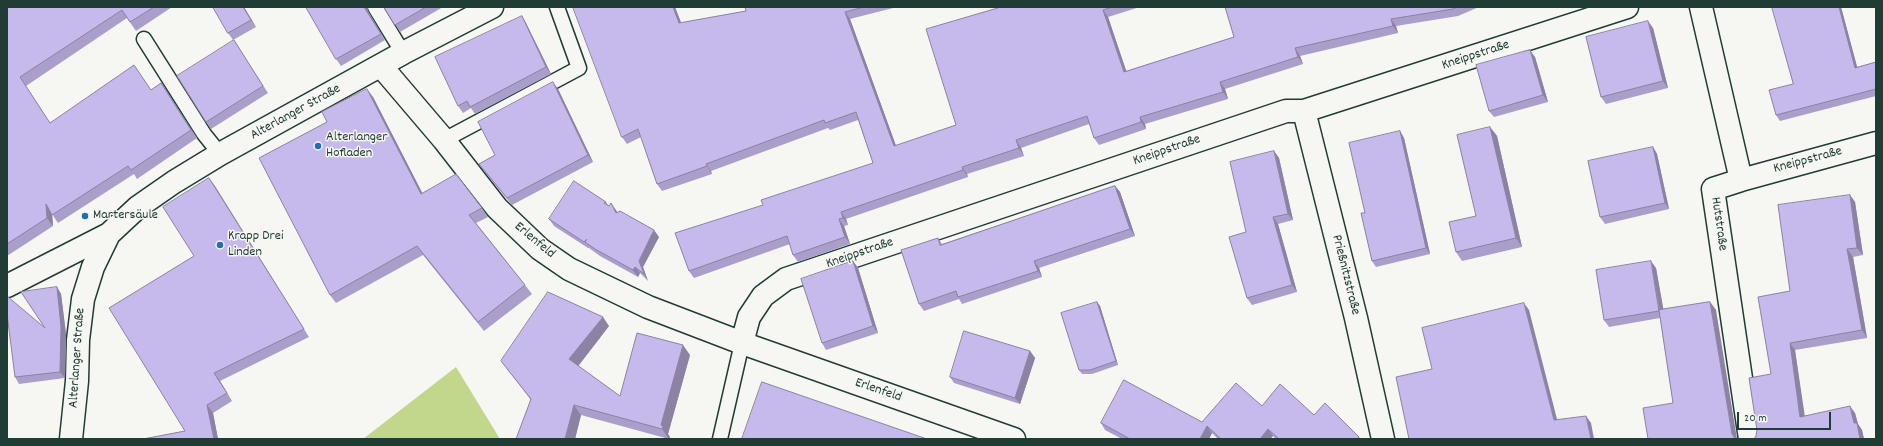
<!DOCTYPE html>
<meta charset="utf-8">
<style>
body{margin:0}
#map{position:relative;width:1883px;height:446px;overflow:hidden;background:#f6f6f2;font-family:Dekko,sans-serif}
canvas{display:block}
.frame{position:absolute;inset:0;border:8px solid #1f3d34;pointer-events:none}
.scale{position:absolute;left:1737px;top:412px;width:94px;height:18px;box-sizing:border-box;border:2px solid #1f3d34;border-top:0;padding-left:5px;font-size:12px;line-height:14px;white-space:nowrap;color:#1f3d34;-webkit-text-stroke:3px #f6f6f2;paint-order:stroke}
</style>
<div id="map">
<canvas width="1883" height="446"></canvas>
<div class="frame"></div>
<div class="scale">20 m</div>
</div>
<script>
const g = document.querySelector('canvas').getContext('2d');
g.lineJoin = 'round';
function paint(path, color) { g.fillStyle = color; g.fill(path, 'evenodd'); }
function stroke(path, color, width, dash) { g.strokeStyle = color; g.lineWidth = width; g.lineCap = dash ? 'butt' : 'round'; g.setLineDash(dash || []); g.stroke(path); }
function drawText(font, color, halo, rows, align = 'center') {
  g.font = font + ' Dekko,sans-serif'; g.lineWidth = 3; g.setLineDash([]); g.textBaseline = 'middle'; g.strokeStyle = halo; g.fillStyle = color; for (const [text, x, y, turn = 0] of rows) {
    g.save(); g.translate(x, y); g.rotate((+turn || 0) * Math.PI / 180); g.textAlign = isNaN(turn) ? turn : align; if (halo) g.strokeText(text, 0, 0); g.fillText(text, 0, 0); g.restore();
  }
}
paint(new Path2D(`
 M456 367 500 439H363Z`), '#c2d68c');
const service = new Path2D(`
 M375 7 403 53
 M144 39 204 134 220 154
 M444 140 579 68 557 7
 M720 439 742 343`);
const minor = new Path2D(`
 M1701 7 1741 180
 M381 66 444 140 497 208 540 249 569 269 648 307 742 343 1014 439
 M1304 111 1356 318 1383 439
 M7 286 109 234
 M742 343 749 317 763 296 786 279 1286 111H1304L1627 7
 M71 439 77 381 78 340 83 299 93 267 109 234 138 207 174 182 220 154 403 53 492 7
 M1750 439 1713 189 1741 180 1876 143`);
stroke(service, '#1f3d34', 17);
stroke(minor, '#1f3d34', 25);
stroke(service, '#f6f6f2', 14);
stroke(minor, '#f6f6f2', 22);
paint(new Path2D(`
 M7 7H172L136 31 127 18 26 86 50 123 151 90 161 83 197 138 137 179 134 174 58 223 52 214 53 226 7 256Z
 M213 7H244L256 27 233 40 228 33Z
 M306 7H367L368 11 385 40 341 66 336 59Z
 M384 7H443L400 32Z
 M675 7 681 23 746 11 745 7H897L850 19 896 146 956 125 1001 7H1140L1108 17 1126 71 1234 37 1225 7H1479L1458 16 1396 26 1398 33 1300 56 1303 64 1225 89 1228 99 1145 124 1146 129 1099 145 1094 138 1089 124 1021 148 1024 156 967 174 968 177 846 219 848 225 844 226 850 244 798 262 793 255 790 244 694 278 689 271 763 205 873 163 858 120 830 130 828 128 711 171 712 174 662 191 657 184 641 137 627 144 622 137Z
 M1841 7 1857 67 1876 62V96L1780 121 1776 115 1793 84Z
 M522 16 526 23 551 74 475 114 471 108 463 113 458 106Z
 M1653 28 1668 88 1606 104 1601 97Z
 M234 40 268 93 211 129 206 122Z
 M1535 57 1548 102 1494 117 1489 111Z
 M558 89 593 162 512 205 484 171 479 164 495 155Z
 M373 97 422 193 482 208 488 217 476 223 525 285 532 294 484 331 423 255 336 303 330 295 327 122Z
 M1490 127 1497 136 1522 247 1462 261 1456 252 1476 216Z
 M1400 131 1404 138 1430 254 1376 267 1372 261 1365 213Z
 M1653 147 1657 154 1669 209 1605 224 1600 217Z
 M1274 151 1279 158 1293 220 1278 224 1297 292 1252 305 1247 298 1246 232Z
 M209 178 309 337 220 381 232 401 213 413 218 439H143L185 431 194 256Z
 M1115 186 1120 192 1135 236 1039 268 1042 277 962 304 959 299 924 311 919 304 938 238 942 244Z
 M1850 195 1855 202 1863 255 1853 257 1867 338 1795 350 1804 416 1855 413 1858 424 1862 430 1864 439H1754L1756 436 1771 374 1790 291Z
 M606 202 608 205 616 210 617 213 659 237 643 267 648 281 640 273 638 277 600 256 589 248H588L554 226 549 219Z
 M853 261 858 268 878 333 826 350 822 343Z
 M1656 268 1663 309 1710 302 1716 310 1673 403 1660 318 1609 327 1604 320Z
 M57 287 61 294 66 334 65 378 19 384 15 377 45 328Z
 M1097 302 1100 306 1118 365 1092 374H1082L1079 370Z
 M609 326 578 366 620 396 690 355 668 434 670 437 669 439 581 415 575 439H516L531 400 501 361Z
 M1030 351 1035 358 1020 404 954 383 950 377Z
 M1262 406 1314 415 1359 437 1361 439H1276L1273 436 1270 439H1218L1212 433 1209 439H1122L1105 430 1101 423 1202 422Z`), '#aa9fca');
paint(new Path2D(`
 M243 7H244L256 27 251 20Z
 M364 7H367L368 11 385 40Z
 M673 7H675L684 30 679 23Z
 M1839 7H1841L1859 74 1855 68Z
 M1103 10 1108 17 1129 79 1124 72Z
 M845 12 850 19 899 154 894 146Z
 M522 16 526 23 551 74 546 67Z
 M1391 19 1396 26 1398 33 1393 26Z
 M1648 21 1653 28 1668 88 1663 81Z
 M1295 48 1300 56 1303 64 1298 57Z
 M1530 50 1535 57 1548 102 1543 95Z
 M553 82 558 89 593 162 588 155Z
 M1220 82 1225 89 1228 99 1223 92Z
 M161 83 167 92 197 138 191 130Z
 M367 89 373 97 427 202 421 194Z
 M1140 117 1145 124 1146 129 1141 122Z
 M1490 127 1497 136 1522 247 1516 238Z
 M1400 131 1404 138 1430 254 1426 248Z
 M1016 140 1021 148 1024 156 1019 148Z
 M1653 147 1657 154 1669 209 1665 203Z
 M1274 151 1279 158 1293 220 1288 214Z
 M706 164 711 171 712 174 707 166Z
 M962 167 967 174 968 177 963 170Z
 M209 178 215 186 309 337 304 329Z
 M1115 186 1120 192 1135 236 1130 229Z
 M1850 195 1855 202 1863 255 1857 248Z
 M611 203 616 210 621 220 616 213Z
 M46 204 52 213 53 226 47 218Z
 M841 212 846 219 848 225 843 218Z
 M1273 217 1278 224 1297 292 1292 285Z
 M839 219 844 226 850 244 845 237Z
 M654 230 659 237 643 267 648 281 644 274 639 261Z
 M1847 249 1853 257 1867 338 1862 330Z
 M853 261 858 268 878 333 873 326Z
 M1034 261 1039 268 1042 277 1038 271Z
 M1651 261 1656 268 1665 318 1660 311Z
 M635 267 640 273 638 277 633 270Z
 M57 287 61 294 66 334 65 378 60 372Z
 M1097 302 1100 306 1118 365 1116 361Z
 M1710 302 1716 310 1737 439H1735L1732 434Z
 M1524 303 1529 310 1559 427 1554 420Z
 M603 317 609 326 576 369 569 359Z
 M1790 343 1795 350 1806 424 1800 417Z
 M683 345 690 355 668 434 670 437 669 439 662 429 661 425Z
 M1030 351 1035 358 1020 404 1015 398Z
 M214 373 220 381 232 401 227 393Z
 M207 405 213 413 218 439H214Z
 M574 405 581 415 575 439H565Z
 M1850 406 1855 413 1858 424 1862 430 1864 439H1860L1854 423Z
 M1586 416 1591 423 1594 439H1591Z
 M1207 426 1212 433 1209 439H1200Z
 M1268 429 1273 436 1270 439H1260Z`), '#8b82a4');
const building = new Path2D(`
 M7 7H154L130 22 122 10 20 77 50 123 134 65 151 90 161 83 191 130 131 170 128 166 52 215 46 204 47 218 7 244Z
 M213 7H243L251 20 228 33Z
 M306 7H364L381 34 336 59Z
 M384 7H426L395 25Z
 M573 7H673L679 23 746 11 745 7H864L845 12 894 146 956 125 926 29 1001 7H1112L1103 10 1124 72 1234 37 1225 7H1457L1453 9 1391 19 1393 26 1295 48 1298 57 1220 82 1223 92 1140 117 1141 122 1094 138 1087 116 1016 140 1019 148 962 167 963 170 841 212 843 218 839 219 845 237 793 255 787 236 689 271 675 233 763 205 761 200 873 163 856 112 825 123 824 120 706 164 707 166 657 184 638 129 622 137Z
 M1772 7H1839L1855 68 1876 62V89L1776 115 1769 90 1793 84Z
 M522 16 546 67 470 107 467 101 458 106 435 57Z
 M1648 21 1663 81 1601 97 1586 37Z
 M234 40 263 86 206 122 177 76Z
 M1530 50 1543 95 1489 111 1476 65Z
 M553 82 588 155 507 198 479 164 495 155 478 122Z
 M367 89 421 194 456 174 482 208 469 215 525 285 478 322 417 246 330 295 259 158 327 122 322 112Z
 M1490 127 1516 238 1456 252 1449 222 1476 216 1457 135Z
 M1400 131 1426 248 1372 261 1361 213H1365L1349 143Z
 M1653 147 1665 203 1600 217 1588 161Z
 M1274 151 1288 214 1273 217 1292 285 1247 298 1229 237 1246 232 1230 162Z
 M209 178 304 329 214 373 227 393 207 405 214 439H143L185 431 109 308 194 256 163 207Z
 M574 181 606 202 604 203 609 206 611 203 616 213 620 211 654 230 639 261 644 274 635 267 633 270 595 249 585 242 587 239 584 242 549 219Z
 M1115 186 1130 229 1034 261 1038 271 958 297 956 291 919 304 901 250 938 238 940 245Z
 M1850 195 1857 248 1847 249 1862 330 1790 343 1800 417 1850 406 1854 423H1857L1860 439H1754L1756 436 1757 430 1749 378 1771 374 1758 297 1790 291 1778 205Z
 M853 261 873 326 822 343 801 279Z
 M1651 261 1659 311 1604 320 1596 270Z
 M57 287 61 327 60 372 15 377 7 314V296L45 328 21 292Z
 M548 292 603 317 569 359 620 396 637 333 683 345 661 425 663 427 662 429 574 405 565 439H516L531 399 501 361Z
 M1097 302 1116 361 1090 370H1079L1061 313Z
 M1710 302 1732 434 1735 439H1648L1643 408 1673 403 1659 310Z
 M1524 303 1554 420 1586 416 1591 439H1409L1396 377 1432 369 1422 328Z
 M964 331 1030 351 1015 398 950 377Z
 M1124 380 1202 422 1236 383 1262 406 1280 384 1314 415 1325 403 1359 437 1357 439H1279L1268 429 1260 439H1221L1207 426 1200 439H1130L1101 423Z
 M762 382 927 439H742Z`);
paint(building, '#c6b9eb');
stroke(building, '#8b82a4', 1);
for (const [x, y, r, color] of [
 [318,146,4,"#1f6fb2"],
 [85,216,4,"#1f6fb2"],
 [220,245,4,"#1f6fb2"]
]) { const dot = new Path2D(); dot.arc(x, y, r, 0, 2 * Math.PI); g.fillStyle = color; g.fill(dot); stroke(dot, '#f6f6f2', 1.5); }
drawText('14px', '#1f3d34', '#f6f6f2', [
 ["Kneippstraße",1476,56,-18],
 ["Alterlanger Straße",296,113,-29],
 ["Kneippstraße",1167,151,-19],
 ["Kneippstraße",1808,161,-15],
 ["Hutstraße",1718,224,82],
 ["Erlenfeld",534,241,40],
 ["Kneippstraße",860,254,-19],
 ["Prießnitzstraße",1345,275,76],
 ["Alterlanger Straße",78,358,-86],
 ["Erlenfeld",878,391,19]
]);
drawText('14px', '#1f3d34', '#f6f6f2', [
 ["Alterlanger",326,138],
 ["Hofladen",326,154],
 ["Martersäule",93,216],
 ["Krapp Drei",228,237],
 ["Linden",228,253]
], 'left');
</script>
